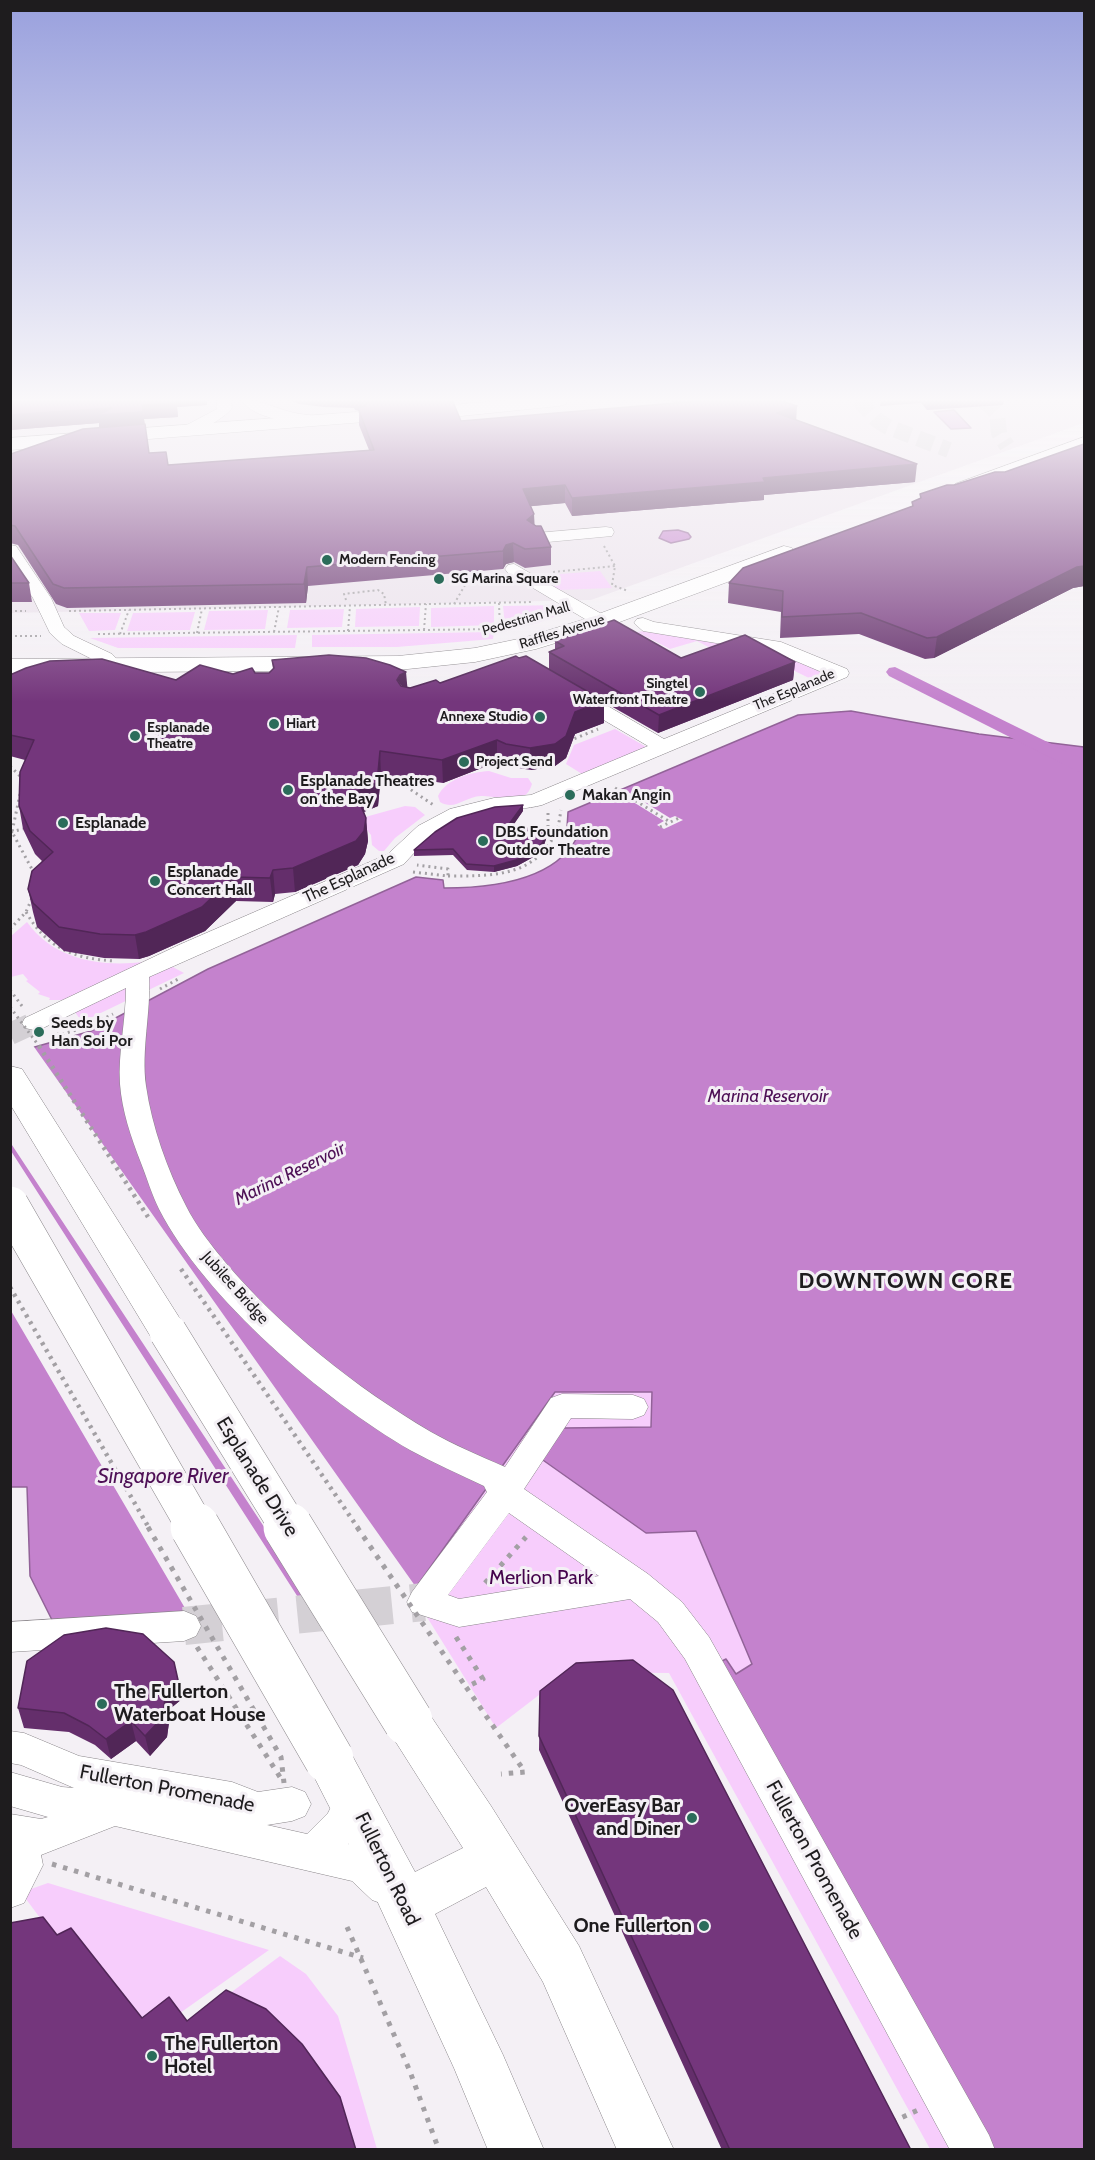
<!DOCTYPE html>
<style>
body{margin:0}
#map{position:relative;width:1095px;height:2160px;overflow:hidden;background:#f4f0f5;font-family:Cabin,sans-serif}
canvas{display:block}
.frame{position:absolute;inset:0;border:12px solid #1e1c1e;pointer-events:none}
</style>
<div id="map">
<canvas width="1095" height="2160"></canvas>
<div class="frame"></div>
</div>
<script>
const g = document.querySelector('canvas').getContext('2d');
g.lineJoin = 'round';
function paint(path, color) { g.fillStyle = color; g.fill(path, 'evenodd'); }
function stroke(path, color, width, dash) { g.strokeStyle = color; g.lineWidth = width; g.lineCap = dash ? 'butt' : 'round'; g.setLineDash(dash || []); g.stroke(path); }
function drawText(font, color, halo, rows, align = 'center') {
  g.font = font + ' Cabin,sans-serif'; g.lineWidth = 6; g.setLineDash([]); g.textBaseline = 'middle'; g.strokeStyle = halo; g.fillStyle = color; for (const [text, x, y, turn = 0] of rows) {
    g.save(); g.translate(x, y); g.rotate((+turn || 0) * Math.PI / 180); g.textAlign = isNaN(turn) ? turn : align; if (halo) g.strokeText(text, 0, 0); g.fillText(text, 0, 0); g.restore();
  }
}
paint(new Path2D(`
 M10 400H1084V423L591 600 11 613Z`), '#ebe2ec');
paint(new Path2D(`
 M600 571 612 588 558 590 534 576Z
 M563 605 572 610 535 624 505 626 503 606Z
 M494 606V625L431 627V608Z
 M420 607 419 626 355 627 356 609Z
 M344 609 342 627 287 628 290 610Z
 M268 610 265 629 204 630 209 611Z
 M195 612 190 630 127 631 133 613Z
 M79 613H121L115 630 89 631Z
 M652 630 753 643 831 669 811 679 758 653 722 654 697 641 670 649 637 632Z
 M494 632 493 639 397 647H312V635Z
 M297 635 295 648H118L90 638Z
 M615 729 648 748 582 774 566 764 574 745Z
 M489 771 511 778H528L532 784C525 809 498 795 481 796 464 797 455 811 440 802L438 796C446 779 471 772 489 771Z
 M405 806 415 807 425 815 395 838 384 851H379L372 845 371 835 358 819Z
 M27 922C54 960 100 967 144 962L68 1000H49L50 998 38 994 40 992 26 981 28 980 23 974 11 977 10 937Z
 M169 965 184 973 82 1022 75 1012Z
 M555 1392H652L651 1428H563L646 1533 696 1530 752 1664 736 1674 988 2149H930L669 1673 569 1672 496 1728 412 1593Z
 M48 1883 269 1950 149 2035 66 1953 26 1899 14 1895Z
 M280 1956 306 1974 338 2016 377 2149H354L186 2026Z`), '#f7cdfc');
const water = new Path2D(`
 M954 410 971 428 951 429 934 412Z
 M678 530 688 533 691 537 689 539 671 543 659 538 663 531Z
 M851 711 979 734 1084 747V2149H988L718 1663 726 1659 736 1674 752 1664 696 1531 646 1533 540 1458 563 1428 651 1427 652 1392H555L412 1593 53 1622 30 1576 27 1487H11L10 1054 91 1031 208 969 416 877 443 880 444 888C491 888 560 881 580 831L567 828 568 812 798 715Z`);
paint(water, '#c482cd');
stroke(water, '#926398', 1.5);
paint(new Path2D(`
 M623 789 670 818 675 816 683 820 664 829 657 825 664 821 617 792Z
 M32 1044 418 1590 412 1596 315 1604 10 1142V1051Z
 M11 1151 303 1605 189 1615 10 1309Z`), '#f4f0f5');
paint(new Path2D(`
 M895 667 1084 760V773L1077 771 889 676 886 672 889 668Z`), '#c482cd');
stroke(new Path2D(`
 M859 400 877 420 888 427 949 450
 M984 400 997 413 999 433 1007 446`), '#d4d0d5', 16, [16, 8]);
stroke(new Path2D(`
 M10 1034 34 1023`), '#d4d0d5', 22, [22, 11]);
stroke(new Path2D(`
 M184 1626 424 1602`), '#d4d0d5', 38, [38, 19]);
const minor = new Path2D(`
 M217 400H231L232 408C225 418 193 437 181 434L179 431 181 428 217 409Z
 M241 400C259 398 279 411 300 414 308 415 317 415 322 421L315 425C291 421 257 421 241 400Z
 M606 527 612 528 614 532 612 536 537 543 529 538 537 533Z
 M10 545 16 546 51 598 64 627 74 636 112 654 123 665 121 669H107L98 662 62 644 50 633 33 598 10 564Z
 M514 564 607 617 610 621 607 625H595L508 573 505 569 508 565Z
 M643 618 654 622 781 642 847 669 849 673 847 677 542 805C527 809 511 809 495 811 457 816 429 835 404 864L149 977C151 1013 141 1050 146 1086 152 1127 167 1169 186 1206 196 1226 211 1245 225 1262 282 1329 355 1387 431 1432 454 1445 480 1456 505 1467L551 1398 562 1394 633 1395 644 1399 648 1407 644 1415 633 1419 571 1418 524 1489 648 1574 682 1602 709 1637 989 2135 995 2150H950L685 1659 658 1622 630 1599 459 1627 412 1612 407 1602 412 1592 487 1492 484 1486C459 1474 434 1463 410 1450 324 1400 205 1299 159 1209 152 1195 147 1178 141 1163 131 1137 122 1111 120 1084 118 1052 126 1020 126 988L43 1028 34 1030 25 1028 22 1023 25 1018 181 944 388 854 418 826 450 809 494 798 531 795 648 746 568 699 565 695 568 691H582L664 739 824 673 777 653 643 631 634 623 637 619ZM509 1513 599 1576 459 1599 448 1595Z
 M184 1611 196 1616 201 1626 196 1636 184 1641 10 1652V1622Z
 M10 1731 24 1733 79 1756 232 1782 258 1792 292 1787 305 1792 311 1804 305 1816 292 1821 267 1825 307 1834 328 1813 340 1789 353 1784 366 1789 372 1801 354 1837 348 1844C374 1851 394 1862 405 1887L400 1900 386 1905 372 1900 352 1881 115 1826 41 1855 43 1865 24 1903 10 1908V1814L41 1819 48 1817 10 1806V1772L62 1787 74 1788 21 1765 10 1763Z`);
const major = new Path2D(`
 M507 400H568L566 404 559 406 451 417 444 415 442 411 444 407 451 405Z
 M357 412 364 414 367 418 364 422 10 450V438Z
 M1084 437V450L969 492 962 494 955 492 952 488 955 484Z
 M784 546 792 548 795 553 792 558 598 630 536 649 475 662 398 670 10 673V659L398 656 475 648 523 638 582 620Z`);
const highway = new Path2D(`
 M10 1066 22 1069 182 1322 187 1332 182 1342 168 1346 154 1342 10 1104Z
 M408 1700 424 1706 491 1806 579 1946 674 2150H617L543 1982 486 1887 435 1914 503 2055 544 2150H488L454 2068 374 1894 305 1759 312 1744 329 1738 346 1744 415 1872 463 1848 392 1736 385 1721 392 1706Z`);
stroke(minor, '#898589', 1);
stroke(major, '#898589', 1);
stroke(highway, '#898589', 1);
stroke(new Path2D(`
 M661 400 675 405
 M604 546 615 566 612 585 628 591
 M553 572 615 566
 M346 600 344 594 378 590 384 594 386 605
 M499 603 500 630
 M454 604 468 580 467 573
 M10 611H26
 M69 611 533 602
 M424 630 426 604
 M348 631 350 606
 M274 632 279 607
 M197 633 202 609
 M98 634 502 629
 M120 634 129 610
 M10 636H41`), '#a3a0a4', 2, [2, 3]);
stroke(new Path2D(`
 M569 741 598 729
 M10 766 21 777
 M386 773 435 806
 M615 788 670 822
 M20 794 12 832 34 873
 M548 813V827L558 828 561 810
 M660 827 679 818
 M11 832 23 829
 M413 872 448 876V869L417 865
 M448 876C495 876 537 877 558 828
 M26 912C47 949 75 959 116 961
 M10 929 26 912 32 898
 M160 989 180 978
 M10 990 22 1006
 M57 1033 59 1035 87 1027 113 1014`), '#a3a0a4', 3, [2, 4]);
stroke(new Path2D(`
 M39 1046 148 1217
 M181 1269 213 1315`), '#a3a0a4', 4.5, [3, 5]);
stroke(new Path2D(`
 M485 1583 526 1537
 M456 1637 483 1679 466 1687 525 1772 501 1774
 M197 1647 280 1777
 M52 1864 363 1958
 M347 1927 409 2069 439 2150
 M892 2122 918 2110`), '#a3a0a4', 5, [4.5, 7]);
paint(minor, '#fff');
paint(major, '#fff');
paint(highway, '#fff');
const highwayBridgeFar1 = new Path2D(`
 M10 1205 196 1528
 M168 1332 289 1528`);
const highwayBridge = new Path2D(`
 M195 1527 329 1759
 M288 1527 408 1721`);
stroke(highwayBridgeFar1, '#898589', 38, []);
stroke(highwayBridge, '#898589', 50, []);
stroke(new Path2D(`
 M10 1007 39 1046`), '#a3a0a4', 3, [2, 4]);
stroke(new Path2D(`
 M10 1287 149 1528
 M213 1315 358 1528`), '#a3a0a4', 4.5, [3, 5]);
stroke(new Path2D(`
 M148 1527 281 1757 284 1783
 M357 1527 466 1687`), '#a3a0a4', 5, [4.5, 7]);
stroke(highwayBridgeFar1, '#fff', 37);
stroke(highwayBridge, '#fff', 49);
paint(new Path2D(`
 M10 400 207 405 177 407 178 417 144 419 149 453 168 465 369 450 359 425V411L355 410 354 408 324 407 299 404 290 400H464L447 401 461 421 675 403 667 400H779L796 420 915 482 764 495V500L572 516 565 503 531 506 534 526 551 547V565L525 568 514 562 506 564 503 569 308 586 306 603 67 608 56 604 18 545 10 543V455L99 428V423L10 430Z
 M881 400H1004L1003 405 927 410 921 403 880 406Z
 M1084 444V586L1073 588 934 658 925 659 859 634 780 638 781 612 728 603 729 583 912 506V502L920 499V494L1005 472Z
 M10 555 29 583 32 602H10Z
 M555 641 681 658 795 662 793 680 658 733 604 702V723L575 734 566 758 555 766 531 770 506 766 497 762 443 783 381 774 378 806 364 812 366 818 368 841 365 854 358 865 295 892 275 894 273 902 236 901 205 931 149 956 139 959 104 958 64 951 37 927 33 912 28 889 42 861 35 854 23 829 19 806 25 760 10 756V675L176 680 255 673H269L273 669 272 660 410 688 440 683 519 658 549 669V652L555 649Z
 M523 811 511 827 547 836 543 848 537 855 517 866 494 872 467 870 453 855 414 856V850Z
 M540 1691 911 2150H722L539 1750Z
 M182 1699 171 1708 167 1737 150 1756 136 1741 111 1759 95 1745 69 1732 24 1728 18 1708Z`), '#642e6b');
paint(new Path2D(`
 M175 400H207V405L177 407 178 417 144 419 143 405Z
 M440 400H464L447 401Z
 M797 406 796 423 777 413Z
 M112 408 143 412 151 471 99 429V423L10 430V415Z
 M917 464 915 482 764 495V500L572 516V498L763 478Z
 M565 485V503L523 507V489Z
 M534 514 535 532 527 520Z
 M513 543 514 562 506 564 503 569V551L506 545Z
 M1084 566V586L1073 588 934 658 937 637 1077 567Z
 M307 567 308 586 306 603 304 584Z
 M795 662 793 680 658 733 659 715Z
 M406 672 408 694 397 680 400 675Z
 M604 701V723L575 734 566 758 555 766 531 770 530 748 575 712Z
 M497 740V762L443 783 442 760Z
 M380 751 381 774 378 806 356 815 355 792Z
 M523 805V811L508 833 507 827Z
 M366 818 368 841 365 854 358 865 295 892 293 868Z
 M547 829V836L543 848 537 855 517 866 494 872V866Z
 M273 870 275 894 273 902 270 878Z
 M233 877 236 901 205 931 149 956 139 959 135 935Z
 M178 1680 182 1699 171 1708 167 1737 150 1756 145 1736 166 1688Z
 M131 1721 136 1741 111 1759 106 1739Z`), '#512657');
const building = new Path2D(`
 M10 400H175L176 403 143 405V412L97 415 112 408 10 415Z
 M367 400H442L453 402 461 421 711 400H710H779L797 406 777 413 917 464 763 478 765 482 572 498 565 485 523 489 534 514 527 520 536 526H541L551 547 525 549 513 543 506 545 503 551 307 567 304 584 64 588 53 584 15 526 10 525V455L11 454 83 429 145 424 149 453 166 452 168 465 374 450 358 408 365 406 368 402Z
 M1084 444V566L1077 567 937 637 927 638 861 613 782 617 783 591 729 583 743 568 913 506 912 502 921 498 920 494 947 485H954L995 472H1005Z
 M10 555 29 583H10Z
 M614 620 681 658 745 635 795 662 659 715 549 652 564 646 555 641Z
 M329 655 366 658 390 665 406 672 400 675 397 680 401 686 410 688 436 680 440 683 516 656 519 658 526 656 604 701 575 712 566 736 555 744 530 748 506 744 497 740 442 760 380 751 377 783 355 792 366 818 364 831 356 841 293 868 273 870 270 878 233 877 202 907 146 932 135 935 100 934 59 927 33 903 28 889 32 871 53 852 30 831 19 806 20 772 34 740 10 735V675L26 668 50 661 102 659 176 680 200 665 233 674 252 668 255 673H269L274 668 272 660Z
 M523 805 507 827 547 829 543 842 537 849 516 860 494 866 466 864 453 849 414 850 435 832 457 818 495 807Z
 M106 1628 143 1634 174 1662 178 1680 166 1688 163 1717 145 1736 131 1721 106 1739 89 1726 64 1713 18 1708 27 1661 64 1635Z
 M633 1660 673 1690 911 2150H730L539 1736 540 1691 576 1663Z
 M43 1917 57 1935 71 1928 142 2018 169 1997 187 2021 226 1990 266 2009 302 2044 340 2097 356 2150H10V1923Z`);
paint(building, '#74367c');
stroke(building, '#512657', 1.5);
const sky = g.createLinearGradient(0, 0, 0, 702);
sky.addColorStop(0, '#99a0dd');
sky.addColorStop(0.57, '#faf8fa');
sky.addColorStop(1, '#faf8fa00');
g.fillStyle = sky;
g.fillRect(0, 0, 1095, 702);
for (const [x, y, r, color] of [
 [327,560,6,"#2b6c5a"],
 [439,579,6,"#2b6c5a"],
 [700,692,6,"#2b6c5a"],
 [540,717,6,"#2b6c5a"],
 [274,724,6,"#2b6c5a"],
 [135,736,6,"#2b6c5a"],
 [464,762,6,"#2b6c5a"],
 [288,790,6,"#2b6c5a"],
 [570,795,6,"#2b6c5a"],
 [63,823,6,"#2b6c5a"],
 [483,841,6,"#2b6c5a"],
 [155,881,6,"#2b6c5a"],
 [39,1032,6,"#2b6c5a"],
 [102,1704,6,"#2b6c5a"],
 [692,1818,6,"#2b6c5a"],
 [704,1926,6,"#2b6c5a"],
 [152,2056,6,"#2b6c5a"]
]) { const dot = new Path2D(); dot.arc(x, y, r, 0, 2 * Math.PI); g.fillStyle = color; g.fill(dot); stroke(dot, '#f4f0f5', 2); }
drawText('bold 14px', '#1e1c1e', '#f4f0f5', [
 ["Modern Fencing",339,560],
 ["SG Marina Square",451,579],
 ["Singtel",688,684,"right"],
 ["Waterfront Theatre",688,700,"right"],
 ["Annexe Studio",528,717,"right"],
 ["Hiart",286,724],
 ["Esplanade",147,728],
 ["Theatre",147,744],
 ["Project Send",476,762]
], 'left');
drawText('14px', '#1e1c1e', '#f4f0f5', [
 ["Pedestrian Mall",526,619,-16],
 ["Raffles Avenue",562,632,-17],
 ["The Esplanade",794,690,-23]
]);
drawText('bold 16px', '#1e1c1e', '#f4f0f5', [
 ["Esplanade Theatres",300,781],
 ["on the Bay",300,799],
 ["Makan Angin",582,795],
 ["Esplanade",75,823],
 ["DBS Foundation",495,832],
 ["Outdoor Theatre",495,850],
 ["Esplanade",167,872],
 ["Concert Hall",167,890],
 ["Seeds by",51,1023],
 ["Han Soi Por",51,1041]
], 'left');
drawText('16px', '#1e1c1e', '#f4f0f5', [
 ["The Esplanade",349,878,-25],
 ["Jubilee Bridge",235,1288,48]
]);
drawText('italic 18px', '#4e1056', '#f4f0f5', [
 ["Marina Reservoir",768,1097],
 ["Marina Reservoir",290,1174,-26]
]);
drawText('20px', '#1e1c1e', '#f4f0f5', [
 ["Esplanade Drive",257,1477,58],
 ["Fullerton Promenade",167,1789,11],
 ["Fullerton Promenade",814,1860,61],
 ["Fullerton Road",387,1869,64]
]);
drawText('20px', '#44034c', '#f4f0f5', [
 ["Merlion Park",541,1578]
]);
drawText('bold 20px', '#1e1c1e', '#f4f0f5', [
 ["The Fullerton",114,1692],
 ["Waterboat House",114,1715],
 ["OverEasy Bar",680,1806,"right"],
 ["and Diner",680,1829,"right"],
 ["One Fullerton",692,1926,"right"],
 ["The Fullerton",164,2044],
 ["Hotel",164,2067]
], 'left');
drawText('italic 21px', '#4e1056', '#f4f0f5', [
 ["Singapore River",163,1477]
]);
g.letterSpacing = '1.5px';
drawText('bold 22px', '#1e1c1e', '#f4f0f5', [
 ["DOWNTOWN CORE",906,1282]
]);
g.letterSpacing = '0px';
</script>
